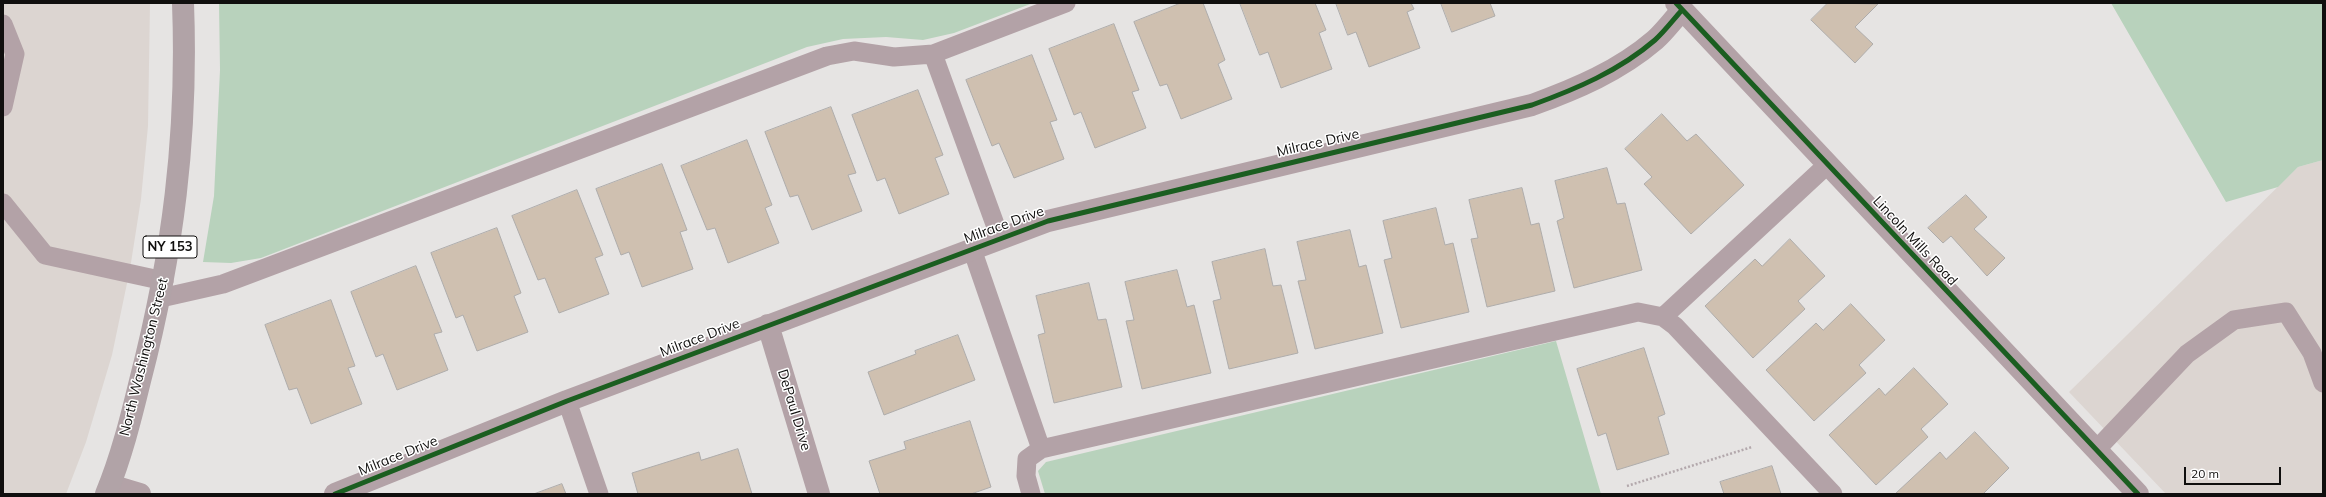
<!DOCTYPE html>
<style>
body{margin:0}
#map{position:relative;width:2326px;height:497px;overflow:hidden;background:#e6e4e3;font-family:Mulish,sans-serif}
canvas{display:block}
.frame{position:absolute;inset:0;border:4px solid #100f0e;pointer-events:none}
.scale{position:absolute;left:2184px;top:467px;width:97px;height:18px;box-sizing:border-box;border:2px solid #100f0e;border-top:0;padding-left:5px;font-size:12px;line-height:14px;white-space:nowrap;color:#100f0e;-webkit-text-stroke:3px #fff;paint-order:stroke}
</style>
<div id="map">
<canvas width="2326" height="497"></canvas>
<div class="frame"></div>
<div class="scale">20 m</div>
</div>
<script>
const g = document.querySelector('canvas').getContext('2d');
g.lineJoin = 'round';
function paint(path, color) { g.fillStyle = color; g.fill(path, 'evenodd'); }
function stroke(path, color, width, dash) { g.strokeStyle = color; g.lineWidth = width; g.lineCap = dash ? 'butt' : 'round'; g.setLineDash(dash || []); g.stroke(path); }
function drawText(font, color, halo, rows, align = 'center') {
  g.font = font + ' Mulish,sans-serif'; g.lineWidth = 3; g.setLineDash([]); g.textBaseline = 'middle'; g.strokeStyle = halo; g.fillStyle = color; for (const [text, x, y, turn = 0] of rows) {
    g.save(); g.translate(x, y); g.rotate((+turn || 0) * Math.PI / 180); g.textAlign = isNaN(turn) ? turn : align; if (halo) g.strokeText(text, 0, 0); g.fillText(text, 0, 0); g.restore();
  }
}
paint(new Path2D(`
 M3 3H150L148 126 141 199 130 269 112 355 86 442 66 494H3Z
 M2323 160V494H2166L2069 392 2298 167Z`), '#dcd5d1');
paint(new Path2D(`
 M219 3H1033L954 33 923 40 886 37 843 39 807 47 261 258 231 263 203 262 214 196 220 70Z
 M2111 3H2323V160L2298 167 2278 187 2226 202Z
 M1556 341 1601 494H1045L1038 471 1046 462Z`), '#b8d2bc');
const building = new Path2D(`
 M1181 3H1203L1225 60 1218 64 1232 99 1181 119 1167 84 1160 86 1134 22Z
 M1240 3H1315L1326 30 1319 33 1332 69 1281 88 1268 52 1260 55Z
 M1336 3H1411L1414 9 1407 12 1420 48 1369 67 1356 32 1348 35Z
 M1441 3H1490L1495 16 1452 32Z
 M1828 3 1878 4 1855 27 1873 44 1855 63 1811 20Z
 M1114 24 1139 90 1132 92 1146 128 1095 148 1081 112 1074 115 1049 49Z
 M1032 55 1057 120 1050 122 1064 159 1014 178 999 143 992 146 966 80Z
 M918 90 943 155 935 158 949 194 899 214 885 178 877 181 852 115Z
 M831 107 856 173 848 175 862 211 812 230 798 195 790 197 765 132Z
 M1662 114 1687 141 1696 134 1744 185 1691 234 1644 184 1652 177 1625 149Z
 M747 140 772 205 765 208 779 243 728 263 715 228 707 230 681 166Z
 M662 164 687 230 680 232 693 269 642 287 629 252 621 255 596 189Z
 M1607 168 1617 204 1625 203 1642 270 1574 288 1557 221 1564 218 1555 181Z
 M1522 188 1531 225 1539 223 1555 291 1487 307 1471 239 1478 238 1469 200Z
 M577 190 603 255 595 258 609 294 559 313 545 278 538 280 512 216Z
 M1966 195 1987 217 1974 229 2005 258 1987 276 1951 236 1943 243 1928 228Z
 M1436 208 1445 245 1453 243 1469 312 1401 328 1384 260 1392 258 1383 221Z
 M497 228 521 293 514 296 528 332 477 351 463 315 456 318 431 253Z
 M1350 230 1359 267 1366 265 1383 333 1315 349 1298 281 1306 280 1297 242Z
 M1790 239 1825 276 1798 301 1805 309 1753 358 1705 306 1755 259 1762 266Z
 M1265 249 1273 286 1281 285 1298 353 1229 369 1213 301 1221 299 1212 262Z
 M416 266 442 332 434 334 448 370 397 390 383 354 376 357 351 292Z
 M1177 270 1187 307 1194 305 1211 373 1142 389 1126 321 1134 320 1125 282Z
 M1089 283 1098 320 1106 319 1122 387 1054 403 1038 335 1045 333 1036 296Z
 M331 300 355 366 348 368 362 404 311 424 297 388 289 390 265 325Z
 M1851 304 1885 340 1859 365 1866 373 1814 421 1766 370 1816 323 1823 330Z
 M958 335 975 380 884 415 868 372 916 354 915 351Z
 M1644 348 1665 414 1658 417 1669 454 1617 470 1606 433 1598 436 1577 369Z
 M1914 368 1948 404 1921 429 1928 437 1876 485 1829 435 1879 388 1885 395Z
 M970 421 991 487 971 494H880L869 461 906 449 904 442Z
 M1975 432 2009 468 1983 494H1895L1940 452 1946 459Z
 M738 449 752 494H638L632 473 699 452 701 460Z
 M1772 466 1781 494H1724L1720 482Z
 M562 484 566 494H534Z`);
paint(building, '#cfc0b0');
stroke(building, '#aeacab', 1);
stroke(new Path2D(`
 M1627 486 1752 447`), '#b3a8ac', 2.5, [2, 2]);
stroke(new Path2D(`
 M3 24 15 54 3 107
 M933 54 1000 238
 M3 203 45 255 164 281
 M972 249 1041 449
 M161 298 223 284 827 56 854 51 894 57 933 54 1066 3
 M1663 317 1828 164
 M567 401 599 494
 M2096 450 2187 354 2234 320 2286 312 2312 353 2323 383
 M1031 494 1026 476 1027 459 1041 449 1638 312 1663 317 1675 326 1833 494`), '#b3a2a7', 19);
stroke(new Path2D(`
 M1676 3 2138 494
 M768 325 819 494
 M110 485 140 494
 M335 494 567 401 1048 221 1532 105C1576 89 1619 71 1655 40 1665 31 1673 20 1682 10`), '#b3a2a7', 22);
stroke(new Path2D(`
 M106 494C121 458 131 418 140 381 173 254 188 135 183 3`), '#b1a3a7', 22);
stroke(new Path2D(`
 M1676 3 2138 494
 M335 494 567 401 1048 221 1532 105C1576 89 1619 71 1655 40 1665 31 1673 20 1682 10`), '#1b5e20', 5);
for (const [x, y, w] of [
 [170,247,54]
]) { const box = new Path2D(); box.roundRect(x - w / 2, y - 11, w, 22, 3); g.fillStyle = '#fff'; g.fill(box); stroke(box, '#100f0e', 1); }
drawText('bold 13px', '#100f0e', null, [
 ["NY 153",170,247]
]);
drawText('14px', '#100f0e', '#fff', [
 ["Milrace Drive",1318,143,-13],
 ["Milrace Drive",1004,225,-20],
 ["Lincoln Mills Road",1915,241,47],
 ["Milrace Drive",700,338,-21],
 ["North Washington Street",144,357,-76],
 ["DePaul Drive",794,410,73],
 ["Milrace Drive",398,456,-22]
]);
</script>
